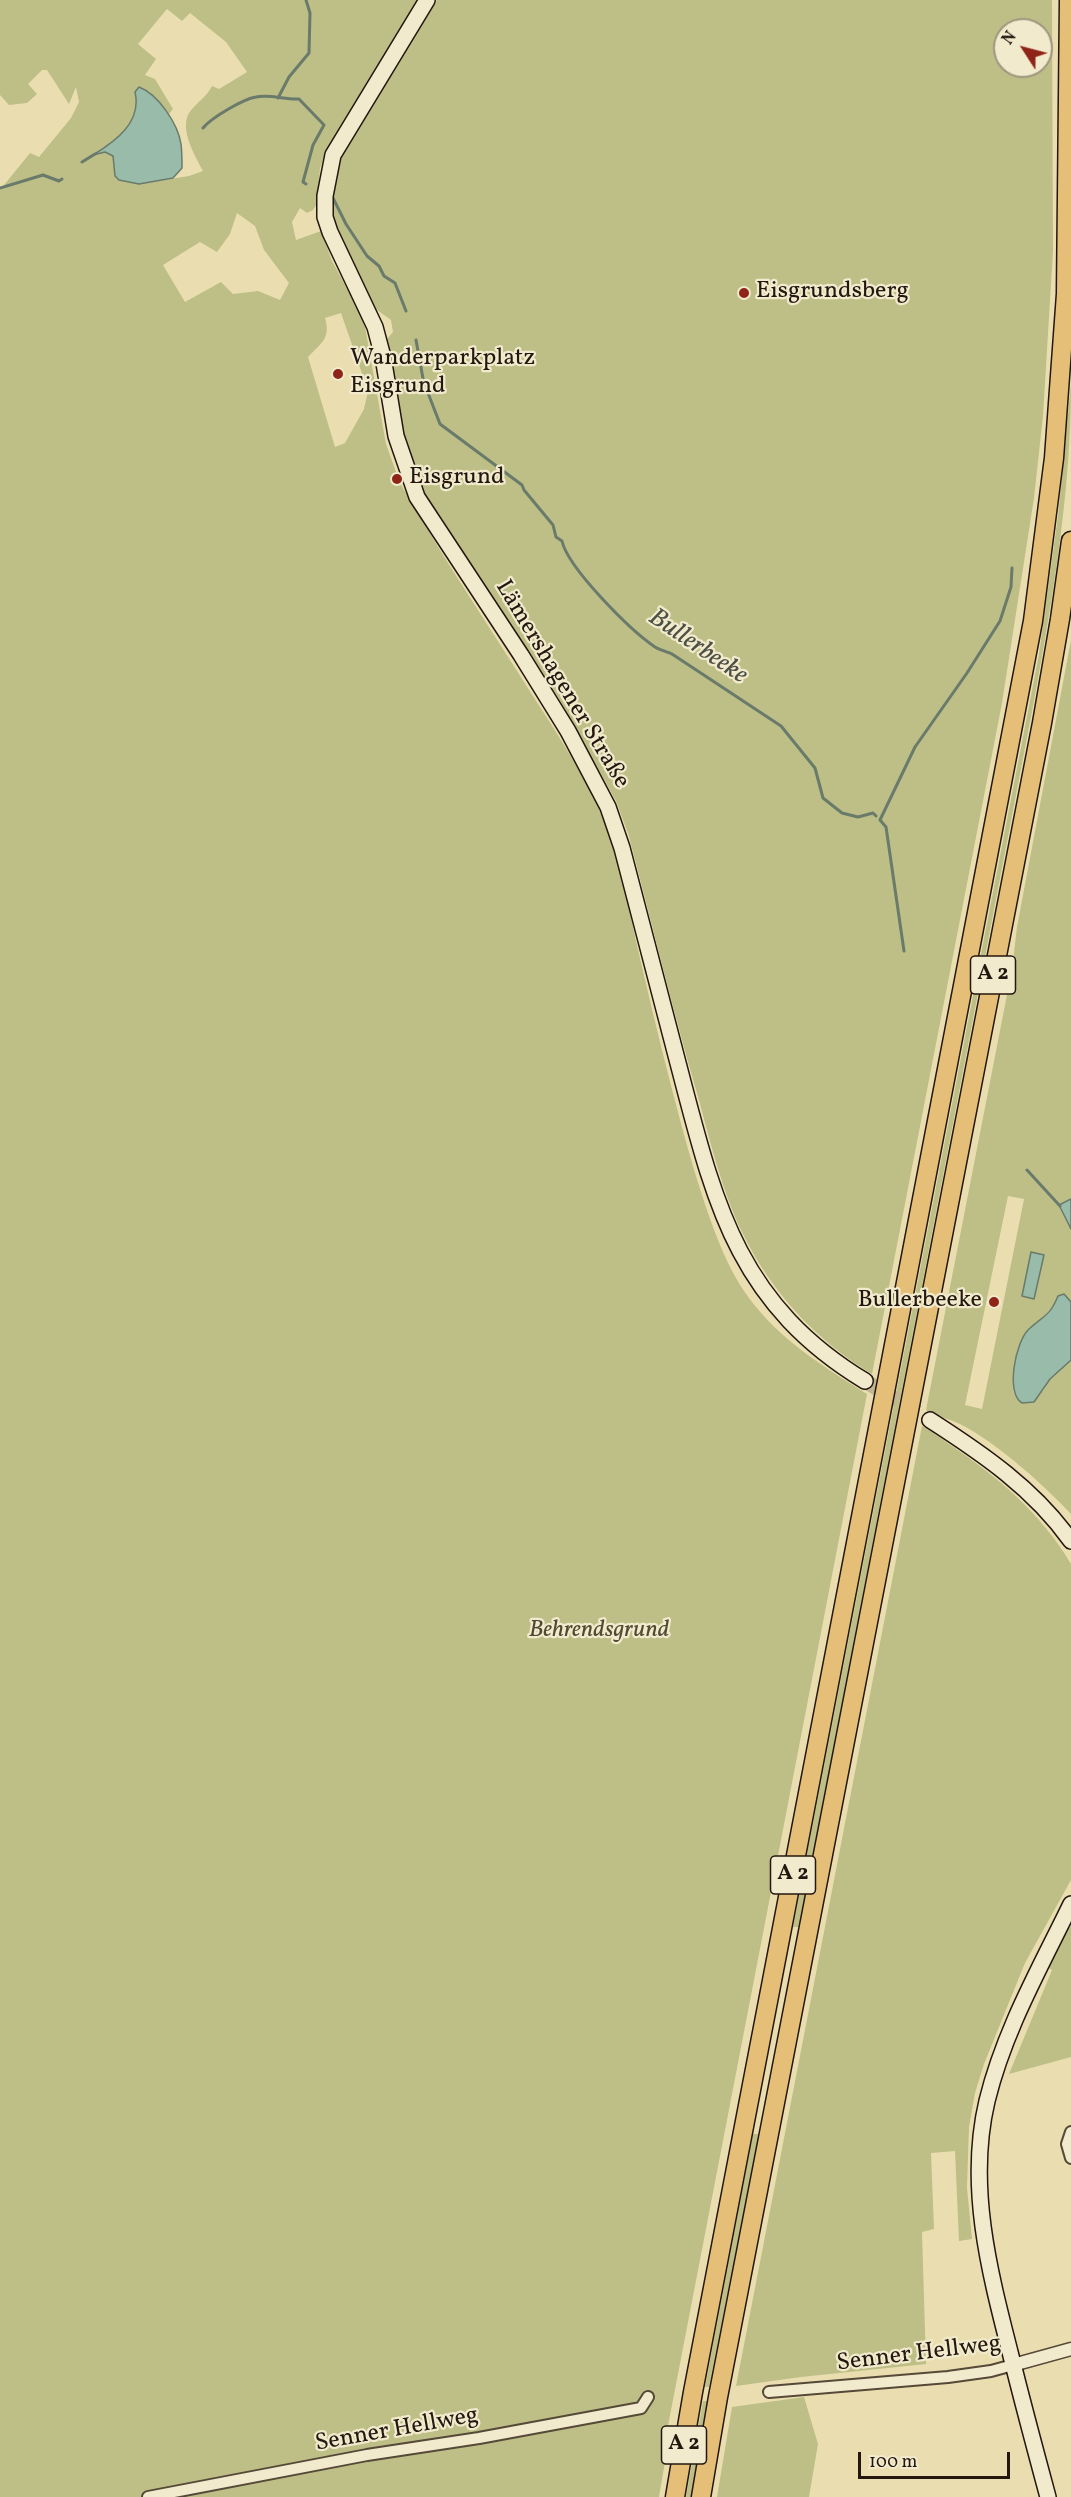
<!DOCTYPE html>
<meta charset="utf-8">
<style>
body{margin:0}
#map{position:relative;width:1071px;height:2497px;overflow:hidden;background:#eadeb1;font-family:Vollkorn,serif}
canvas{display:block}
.north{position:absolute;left:993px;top:18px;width:60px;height:60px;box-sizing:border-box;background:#f1eacc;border:2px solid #9f9680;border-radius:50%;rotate:306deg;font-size:16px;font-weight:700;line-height:24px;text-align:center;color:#24170f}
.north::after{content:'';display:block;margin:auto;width:21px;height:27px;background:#8f2418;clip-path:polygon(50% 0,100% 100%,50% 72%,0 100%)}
.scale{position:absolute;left:858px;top:2452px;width:152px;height:27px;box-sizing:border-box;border:3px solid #24170f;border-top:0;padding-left:8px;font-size:18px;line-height:21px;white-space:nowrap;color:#24170f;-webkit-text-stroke:4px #f1eacc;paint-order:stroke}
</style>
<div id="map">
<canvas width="1071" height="2497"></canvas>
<div class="north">N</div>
<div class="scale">100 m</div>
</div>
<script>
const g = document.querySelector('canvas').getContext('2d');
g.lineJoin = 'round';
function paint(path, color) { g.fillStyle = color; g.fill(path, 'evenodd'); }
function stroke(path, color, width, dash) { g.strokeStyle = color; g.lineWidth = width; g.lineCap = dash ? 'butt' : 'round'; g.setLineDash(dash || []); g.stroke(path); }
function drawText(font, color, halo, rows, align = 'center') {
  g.font = font + ' Vollkorn,serif'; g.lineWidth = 4.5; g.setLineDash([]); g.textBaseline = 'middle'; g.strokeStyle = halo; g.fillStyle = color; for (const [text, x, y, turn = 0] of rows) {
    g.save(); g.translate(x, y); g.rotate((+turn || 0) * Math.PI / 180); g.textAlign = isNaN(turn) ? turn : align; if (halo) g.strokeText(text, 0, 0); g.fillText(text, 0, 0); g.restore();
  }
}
paint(new Path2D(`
 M0 0H417L325 153 320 168 317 204 313 210 307 213 300 208 292 222 296 240 321 231 332 261 358 309 365 327 386 444 400 483C441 555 487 623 531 693 555 730 579 767 598 807 619 852 628 905 639 954 656 1027 674 1101 695 1173 708 1214 723 1263 749 1298 780 1340 824 1367 867 1394L667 2431 670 2432 659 2497H0V190L30 153 39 157 71 118 79 102 76 87 69 104 47 70H42L28 84 37 94 27 103 9 105 0 95ZM167 9 182 21 190 13 226 42 247 72 219 89 212 86C207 96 200 100 193 108 176 124 194 154 203 171L189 176 139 184 115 176 113 156 105 152 96 154C117 139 142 121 135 92L149 91 168 115 173 109 155 79 145 75 156 59 138 44ZM237 213 255 226 264 250 289 283 280 300 258 291 233 294 221 282 185 302 163 265 200 242 217 252 230 234ZM341 313 368 391 364 409 345 443 335 447 308 357C321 343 331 339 325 318Z
 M437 0H1052L1053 251 1043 416 1034 498 1002 703 872 1374C818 1342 772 1293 744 1236 722 1192 710 1140 697 1093 672 1007 651 920 628 833L616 801 558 697 423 493 402 432 386 340 393 332 391 320 373 307 336 229 331 215V187L339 162 349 141ZM1005 30H1041V66H1005Z
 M1071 384C1071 491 1053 597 1034 701L799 1927H793L1039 654 1058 516Z
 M1071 640V1199L1059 1206 1071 1229V1302L1058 1296C1053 1308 1046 1313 1039 1323 1025 1344 1011 1368 1014 1394L1043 1391 1050 1379 1071 1360V1514C1043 1484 997 1443 960 1424 949 1419 937 1416 926 1410L1012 969 1017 927ZM1008 1196 1024 1199 982 1409 965 1405ZM1031 1253 1044 1255 1034 1299 1022 1296Z
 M922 1426C932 1431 940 1438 949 1444 998 1477 1041 1513 1071 1564V1880L1025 1963 984 2064 975 2093 969 2127 967 2188 972 2239 959 2241 955 2151 931 2153 934 2229 922 2232 926 2364 801 2377 736 2386Z
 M1071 1926V2057L1009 2074 1052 1970 1047 1967 1061 1939Z
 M753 2134H759L709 2387H705Z
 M804 2397 818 2444 809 2497H717L732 2407Z
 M703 2401H707L691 2497H686Z`), '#bdbf87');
const water = new Path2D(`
 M139 87C158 94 178 124 181 144 182 152 182 160 182 168L173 178 139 184 119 180 115 176 113 156 105 152 93 155C116 141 142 122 135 92Z
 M1071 1199V1229L1059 1205Z
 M1031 1252 1044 1255 1034 1299 1022 1296Z
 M1064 1294 1071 1302V1360L1050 1379 1034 1402 1022 1403C1005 1393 1016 1342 1028 1330 1042 1316 1049 1318 1058 1296Z`);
paint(water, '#98bca9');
stroke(water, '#6a7a6b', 1.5);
stroke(new Path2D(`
 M278 98 289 77 309 53 310 13 306 0
 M203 128C211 118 243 99 256 97 270 94 286 100 299 99L324 125 313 145 303 182 306 184
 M82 162 95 154
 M0 188 43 175 59 181 62 179
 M332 196 346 224 367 256 379 266 384 276 395 283 406 311
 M416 340 424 384 430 388 428 393 440 424 522 485 524 490 553 525 556 537 562 541C568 568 630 630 655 647 660 650 667 652 672 654L781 726 815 768 823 798 842 813 858 817 873 813 876 816
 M904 951 886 827 880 820 915 747 967 673 1000 621 1011 587 1012 568
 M1027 1170 1060 1206`), '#6a7a6b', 3);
stroke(new Path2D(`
 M865 1381 930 1420`), '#c2b691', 15, [15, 8]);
const minor = new Path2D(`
 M1071 2132 1067 2144 1071 2158
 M769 2392 948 2377 991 2371 1013 2365
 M148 2497 367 2455 479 2438 641 2408 648 2397`);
const tertiary = new Path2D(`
 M1013 2365 1071 2349`);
const secondary = new Path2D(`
 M427 0 333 155 325 196V217L330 232 375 327 383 357 396 436 417 497 521 655 568 731 608 807 622 848C641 919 659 991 678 1063 714 1200 735 1302 865 1381
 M930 1420C983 1454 1034 1489 1071 1541
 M1048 2497C1035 2449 1022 2400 1010 2352 989 2270 967 2185 987 2101 1004 2031 1040 1968 1071 1904`);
const motorway = new Path2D(`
 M675 2497 693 2392 1033 621 1054 458 1066 294 1069 0
 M701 2497 718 2397 1042 723 1060 619 1071 541`);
stroke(minor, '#564938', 14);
stroke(tertiary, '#564938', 15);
stroke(secondary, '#24170f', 18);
stroke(motorway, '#24170f', 21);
stroke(minor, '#f1eacc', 10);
stroke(tertiary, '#f1eacc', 12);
stroke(secondary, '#f1eacc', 15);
stroke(motorway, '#e5bf78', 18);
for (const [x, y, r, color] of [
 [744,293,6,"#8f2418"],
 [338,374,6,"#8f2418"],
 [397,479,6,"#8f2418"],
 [994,1302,6,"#8f2418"]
]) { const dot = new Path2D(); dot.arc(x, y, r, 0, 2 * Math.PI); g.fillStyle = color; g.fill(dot); stroke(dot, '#f1eacc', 2); }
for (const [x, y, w] of [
 [993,975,45],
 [793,1875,45],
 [684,2445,45]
]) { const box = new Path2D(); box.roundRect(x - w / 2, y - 19, w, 38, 4.5); g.fillStyle = '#f1eacc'; g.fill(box); stroke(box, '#24170f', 1.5); }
drawText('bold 22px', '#24170f', null, [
 ["A 2",993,975],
 ["A 2",793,1875],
 ["A 2",684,2445]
]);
drawText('24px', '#24170f', '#f1eacc', [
 ["Eisgrundsberg",756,293],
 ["Wanderparkplatz",350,360],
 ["Eisgrund",350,388],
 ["Eisgrund",409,479],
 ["Bullerbeeke",982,1302,"right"]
], 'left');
drawText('24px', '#24170f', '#f1eacc', [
 ["Lämershagener Straße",561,685,59],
 ["Senner Hellweg",919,2355,-7],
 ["Senner Hellweg",397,2431,-10]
]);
drawText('italic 24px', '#524933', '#f1eacc', [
 ["Behrendsgrund",599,1632]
]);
drawText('italic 26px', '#4d5145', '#f1eacc', [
 ["Bullerbeeke",697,648,34]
]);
</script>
